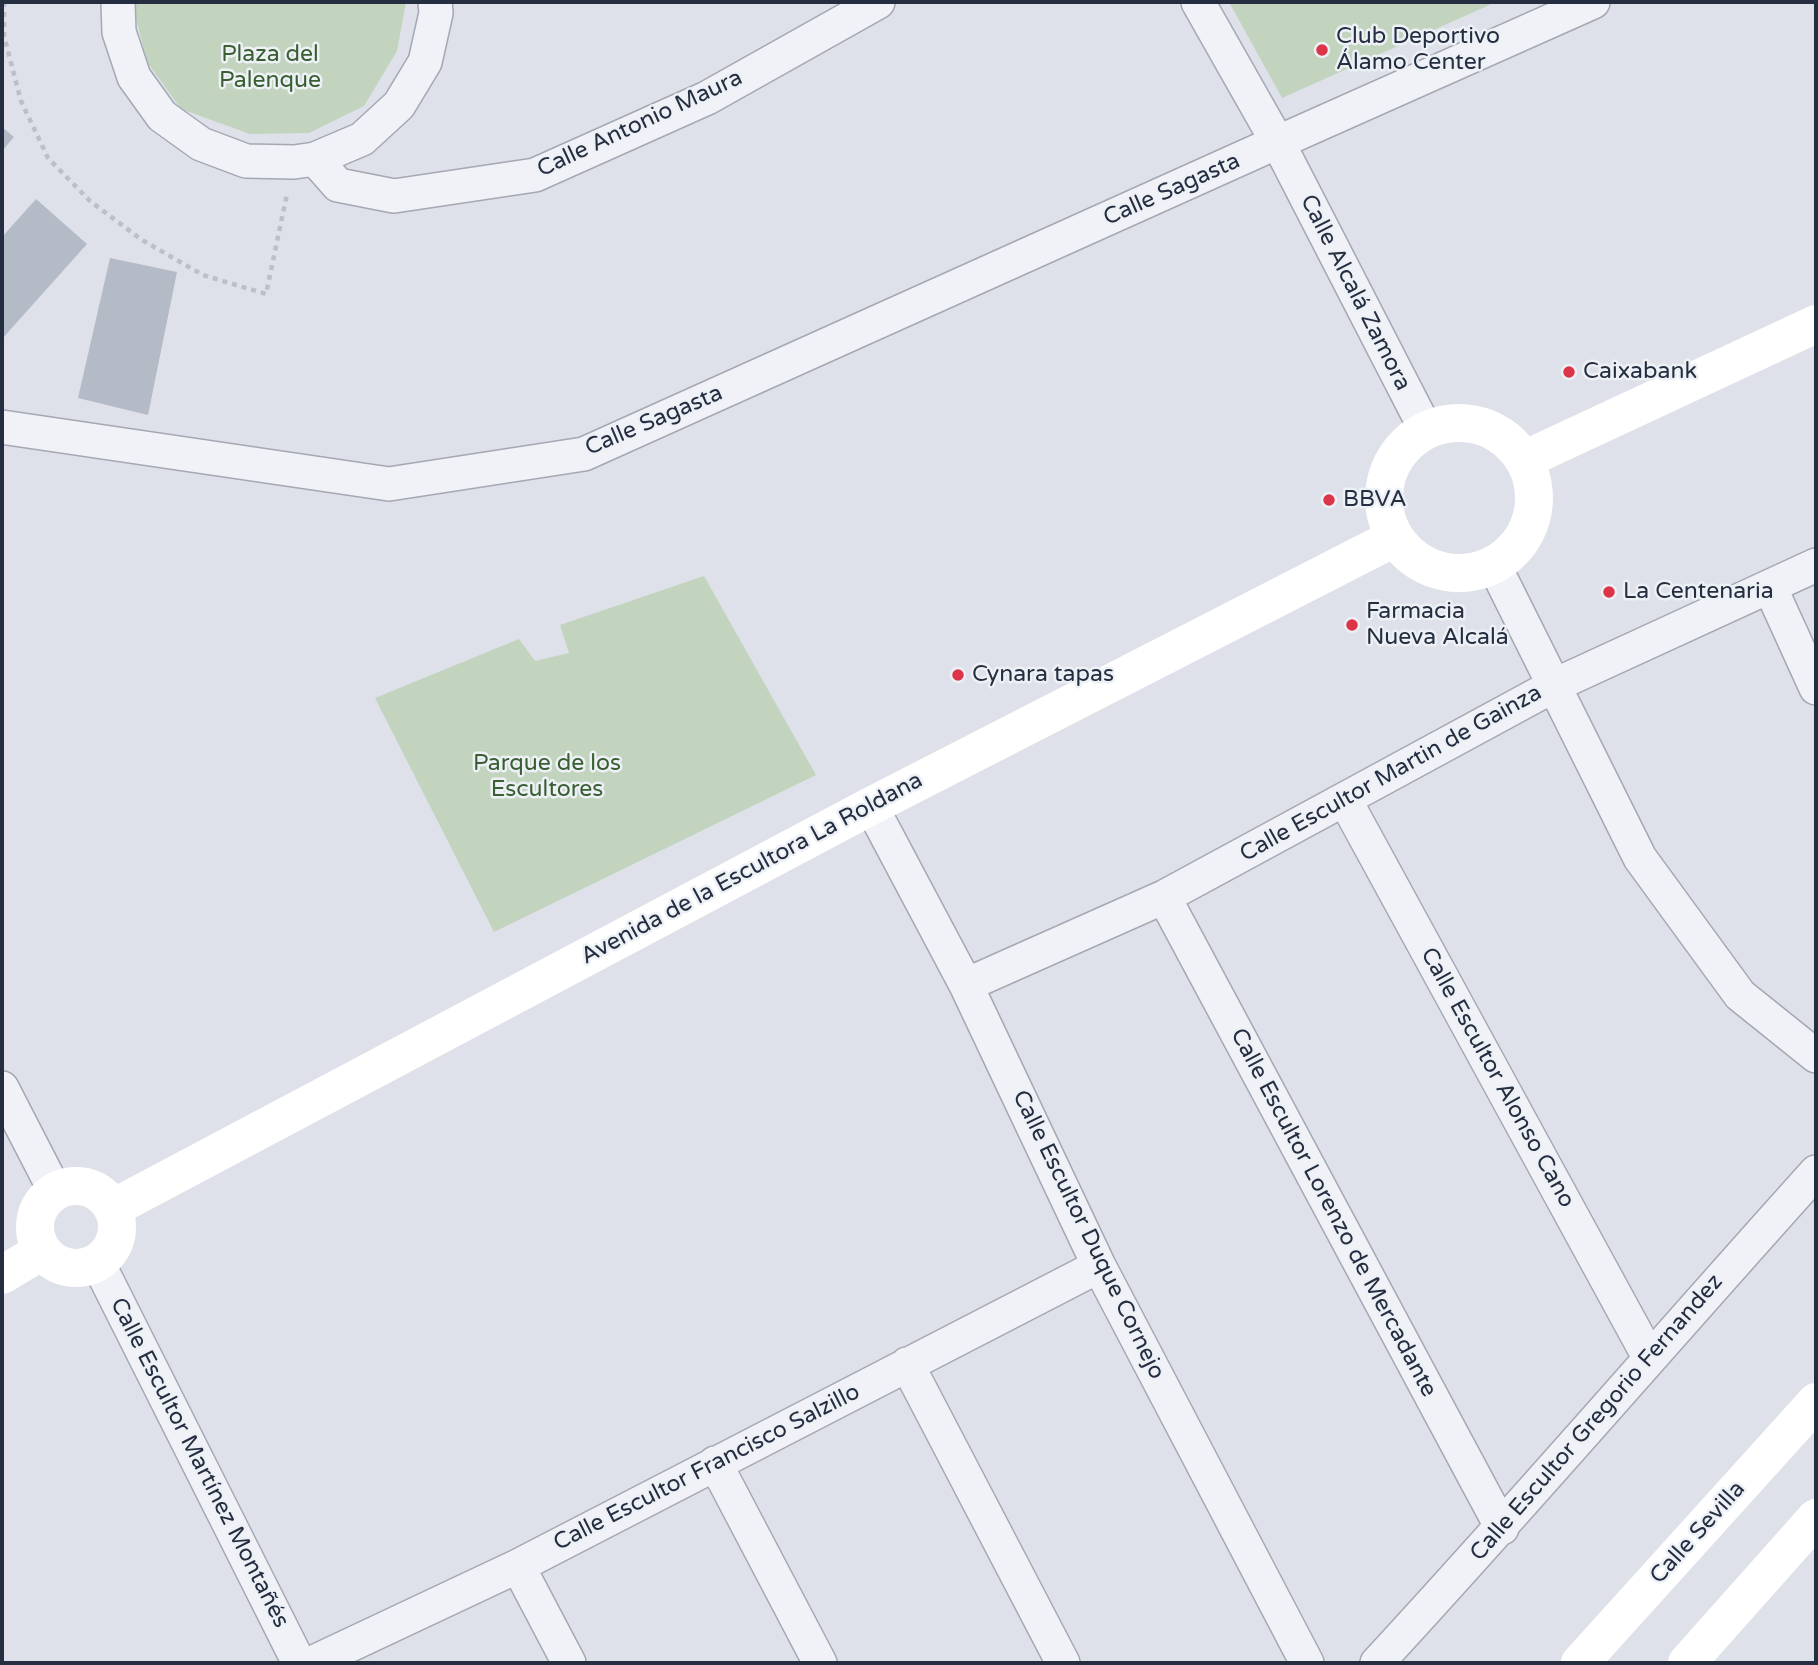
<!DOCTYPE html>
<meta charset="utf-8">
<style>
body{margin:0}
#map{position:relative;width:1818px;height:1665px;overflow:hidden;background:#dee1e9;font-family:"Varela Round",sans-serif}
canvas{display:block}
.frame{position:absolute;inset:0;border:4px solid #252e41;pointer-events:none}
</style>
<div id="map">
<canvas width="1818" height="1665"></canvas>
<div class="frame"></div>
</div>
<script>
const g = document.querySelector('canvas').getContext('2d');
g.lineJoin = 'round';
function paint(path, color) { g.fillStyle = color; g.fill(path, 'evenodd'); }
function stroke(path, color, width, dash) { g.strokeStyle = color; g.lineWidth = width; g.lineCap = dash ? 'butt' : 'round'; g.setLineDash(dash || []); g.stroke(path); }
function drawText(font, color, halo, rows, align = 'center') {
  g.font = font + ' "Varela Round",sans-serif'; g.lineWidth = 5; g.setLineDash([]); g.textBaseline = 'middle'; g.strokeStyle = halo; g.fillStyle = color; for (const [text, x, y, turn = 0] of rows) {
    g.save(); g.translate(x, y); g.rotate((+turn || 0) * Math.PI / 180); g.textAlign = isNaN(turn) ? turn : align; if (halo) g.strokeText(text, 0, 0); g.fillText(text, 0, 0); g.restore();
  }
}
paint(new Path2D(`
 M136 2H406L397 51 364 106 309 133 250 134 181 109 147 62 135 14Z
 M1229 2H1496L1282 98Z
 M704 576 816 775 494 932 375 698 519 639 535 661 569 653 560 625Z`), '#c2d4be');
paint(new Path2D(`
 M2 127 14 137 2 151Z
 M36 199 87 244 2 339V237Z
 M110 258 177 272 148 415 78 398Z`), '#b4bac6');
const street = new Path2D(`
 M118 2 119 32 134 77 162 116 201 144 246 161 294 162 315 159 362 139 399 105 425 62 436 13 435 2
 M1198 2 1270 129
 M1290 137 1593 2
 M1285 156 1426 430
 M315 159 338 185 394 196 535 175 707 98 878 2
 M2 427 389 484 584 454 1262 149
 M1494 565 1640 858 1740 995 1816 1056
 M1770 587 1816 688
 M1345 800 1649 1357
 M871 806 966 985 1099 1266 1307 1663
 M1164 897 1502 1528
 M966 985 1164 897 1555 685 1816 565
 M2 1088 55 1191
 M98 1263 299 1663
 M907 1364 1063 1663
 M715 1463 820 1663
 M518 1566 569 1663
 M312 1663 518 1566 1099 1266
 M1377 1663C1526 1502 1669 1335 1816 1172`);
stroke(street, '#a3a8b3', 36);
stroke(new Path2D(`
 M4 2V36L21 101 48 158 90 201 142 240 203 275 266 294 287 194`), '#bcbfc8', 4.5, [5, 5]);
stroke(street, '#f1f2f7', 33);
stroke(new Path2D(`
 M1384 498a75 75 0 1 1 150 0a75 75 0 1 1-150 0Z
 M1524 460 1816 324
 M35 1227a41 41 0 1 1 82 0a41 41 0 1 1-82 0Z
 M113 1208 871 806 1394 538
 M2 1275 42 1251
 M1580 1663 1816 1402
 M1687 1663 1816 1518`), '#fff', 38);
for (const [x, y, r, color] of [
 [1322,50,7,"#db3547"],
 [1569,372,7,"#db3547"],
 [1329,500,7,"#db3547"],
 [1609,592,7,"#db3547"],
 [1352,625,7,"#db3547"],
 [958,675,7,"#db3547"]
]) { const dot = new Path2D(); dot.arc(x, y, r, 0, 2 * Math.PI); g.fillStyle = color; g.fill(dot); stroke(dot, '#edf1f6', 2.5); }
drawText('23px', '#252e41', '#edf1f6', [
 ["Club Deportivo",1336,37],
 ["Álamo Center",1336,63],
 ["Caixabank",1583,372],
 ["BBVA",1343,500],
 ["La Centenaria",1623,592],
 ["Farmacia",1366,612],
 ["Nueva Alcalá",1366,638],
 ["Cynara tapas",972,675]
], 'left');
drawText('23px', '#385e31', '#edf1f6', [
 ["Plaza del",270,55],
 ["Palenque",270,81],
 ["Parque de los",547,764],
 ["Escultores",547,790]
]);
drawText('23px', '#252e41', '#edf1f6', [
 ["Calle Antonio Maura",640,124,-25],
 ["Calle Sagasta",1172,190,-24],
 ["Calle Alcalá Zamora",1355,293,63],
 ["Calle Sagasta",654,421,-23],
 ["Calle Escultor Martin de Gainza",1391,774,-29],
 ["Avenida de la Escultora La Roldana",752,869,-28],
 ["Calle Escultor Alonso Cano",1497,1078,61],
 ["Calle Escultor Lorenzo de Mercadante",1333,1213,62],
 ["Calle Escultor Duque Cornejo",1088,1235,64],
 ["Calle Escultor Gregorio Fernandez",1597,1418,-49],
 ["Calle Escultor Martínez Montañés",199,1463,63],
 ["Calle Escultor Francisco Salzillo",707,1468,-27],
 ["Calle Sevilla",1698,1533,-48]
]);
</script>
